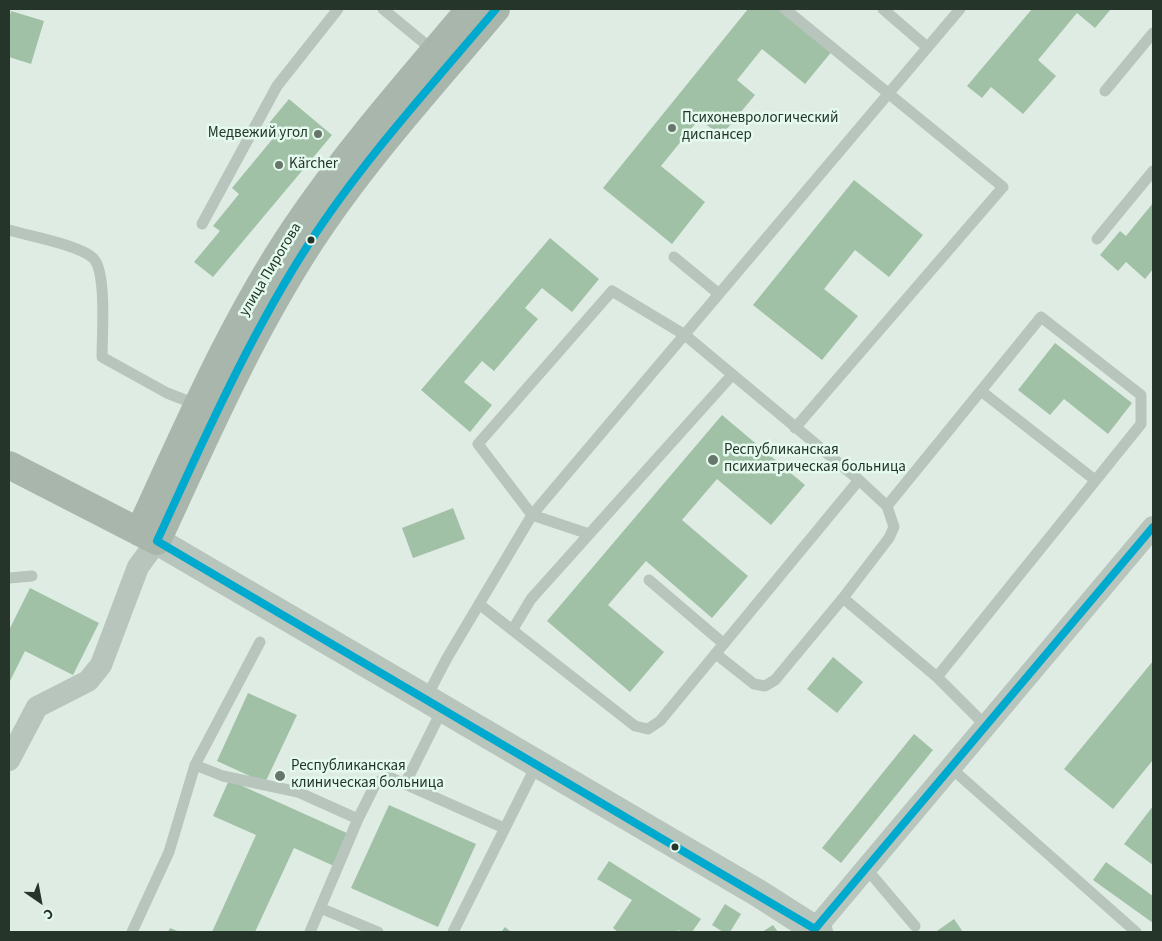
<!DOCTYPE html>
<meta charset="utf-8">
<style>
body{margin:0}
#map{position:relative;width:1162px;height:941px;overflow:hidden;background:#dfece4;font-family:"Source Sans 3",sans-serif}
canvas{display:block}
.frame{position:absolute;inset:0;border:10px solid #263529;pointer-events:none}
.north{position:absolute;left:15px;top:876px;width:50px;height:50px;-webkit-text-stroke:4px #e5faee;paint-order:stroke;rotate:147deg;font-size:14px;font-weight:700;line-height:20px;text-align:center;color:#263529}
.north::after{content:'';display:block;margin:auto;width:18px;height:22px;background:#263529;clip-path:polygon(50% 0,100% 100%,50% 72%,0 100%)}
</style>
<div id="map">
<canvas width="1162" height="941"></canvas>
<div class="frame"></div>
<div class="north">С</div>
</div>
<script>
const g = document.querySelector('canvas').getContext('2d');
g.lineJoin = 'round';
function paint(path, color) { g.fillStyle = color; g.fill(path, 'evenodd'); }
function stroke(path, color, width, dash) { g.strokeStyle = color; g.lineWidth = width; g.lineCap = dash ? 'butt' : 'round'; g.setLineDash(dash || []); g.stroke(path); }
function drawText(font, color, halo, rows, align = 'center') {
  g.font = font + ' "Source Sans 3",sans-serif'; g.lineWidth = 5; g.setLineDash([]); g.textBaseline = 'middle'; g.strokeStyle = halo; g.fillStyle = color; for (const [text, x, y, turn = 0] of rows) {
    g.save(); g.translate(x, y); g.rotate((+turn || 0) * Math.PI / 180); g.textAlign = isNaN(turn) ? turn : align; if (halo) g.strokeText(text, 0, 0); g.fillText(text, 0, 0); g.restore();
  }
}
paint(new Path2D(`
 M748 9H783L833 50 805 84 762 49 737 80 755 95 721 136 699 119 661 166 705 202 672 244 603 188Z
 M1032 9H1111L1095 28 1077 13 1038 60 1056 76 1023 114 991 87 982 98 967 86Z
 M11 11 44 21 31 64 9 57V20Z
 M289 99 332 135 213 277 194 262 220 231 213 226 239 194 232 188 275 136 265 128Z
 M854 180 923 235 889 277 855 250 824 289 858 316 822 360 753 305Z
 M1153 203V269L1145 279 1126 262 1118 271 1100 255 1120 231 1126 236Z
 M550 238 599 279 572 312 542 288 525 308 538 319 494 371 482 361 464 382 492 405 470 432 421 390Z
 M1055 343 1132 403 1108 434 1064 399 1050 415 1018 390Z
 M722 415 805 485 771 525 717 479 682 520 748 576 712 618 646 561 608 605 664 652 630 692 547 621Z
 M453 508 465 539 413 558 402 528Z
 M30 588 99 623 73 675 25 651 9 683V630Z
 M833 657 863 682 837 713 807 689Z
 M1153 661V760L1113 809 1064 769Z
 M248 693 297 715 265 783 217 761Z
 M914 734 933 750 841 863 822 848Z
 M229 780 349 834 334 866 294 848 255 932H212L256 835 213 816Z
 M389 805 476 844 438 927 351 888Z
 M1153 806V865L1124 844Z
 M609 861 701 919 692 932H682L678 930 677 932H618L613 928 632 900 597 879Z
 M1106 862 1153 896V923L1093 880Z
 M725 904 741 914 730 932H723L712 925Z
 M954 919 963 932H934L937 931Z
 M773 925 778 932H762Z
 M505 927 511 932H501Z
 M170 928 180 932H168Z`), '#a0c1a5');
stroke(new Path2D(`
 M383 9 434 51
 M785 9 1003 187 795 428
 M883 9 927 47
 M1105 91 1153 33
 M202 224 277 86 338 9
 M9 230C29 236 79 245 93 258 107 271 102 336 102 357L167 393 198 405
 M1097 239 1153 171
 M674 257 719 294
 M981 391 1095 480
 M887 506 1041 317 1141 395V424L937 677
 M9 578 32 576
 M649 580 724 644
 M843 598 937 677 986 726
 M479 604 635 726 648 729 660 721 859 480 685 335 612 291 478 444 532 515 589 534
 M513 629 531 599 732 375
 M716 654 754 684 765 686 775 680 843 598 889 538 894 527 887 506 859 480
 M426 698 447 658 532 515 960 9
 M195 765 223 776 298 792 358 819 376 783 389 777 504 828
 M951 768 1136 932
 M405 784 443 708
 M865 867 915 926
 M320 908 378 932
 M132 932 169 852 195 765 260 642
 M310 932 358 819
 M453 932 537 764`), '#b7c5bc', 11);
stroke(new Path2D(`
 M9 760 37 707 88 681 101 665 138 567 157 541
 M815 929 1153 527`), '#b7c5bc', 22);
stroke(new Path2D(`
 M157 541 758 893 819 932`), '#b7c5bc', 28);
stroke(new Path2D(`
 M9 465 157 541C204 439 249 336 310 242 364 159 432 85 496 9
 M139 532C187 428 232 322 296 227 348 150 410 80 470 9`), '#a8b6ac', 28);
stroke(new Path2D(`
 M496 9C432 85 364 159 310 242 249 336 204 439 157 541L815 929 1153 527`), '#00a9ce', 8);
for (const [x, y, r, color] of [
 [672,128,5,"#67756a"],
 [318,134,5,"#67756a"],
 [279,165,5,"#67756a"],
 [311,240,4.5,"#263529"],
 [713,460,6,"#67756a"],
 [280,776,6,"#67756a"],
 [675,847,4.5,"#263529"]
]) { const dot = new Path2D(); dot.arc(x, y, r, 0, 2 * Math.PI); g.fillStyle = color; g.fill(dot); stroke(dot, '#e5faee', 2); }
drawText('15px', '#263529', '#e5faee', [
 ["Психоневрологический",682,119],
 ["диспансер",682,136],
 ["Медвежий угол",308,134,"right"],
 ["Kärcher",289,165],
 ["Республиканская",724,451],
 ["психиатрическая больница",724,468],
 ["Республиканская",291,767],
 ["клиническая больница",291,784]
], 'left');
drawText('15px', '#263529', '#e5faee', [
 ["улица Пирогова",271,270,-59]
]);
</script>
